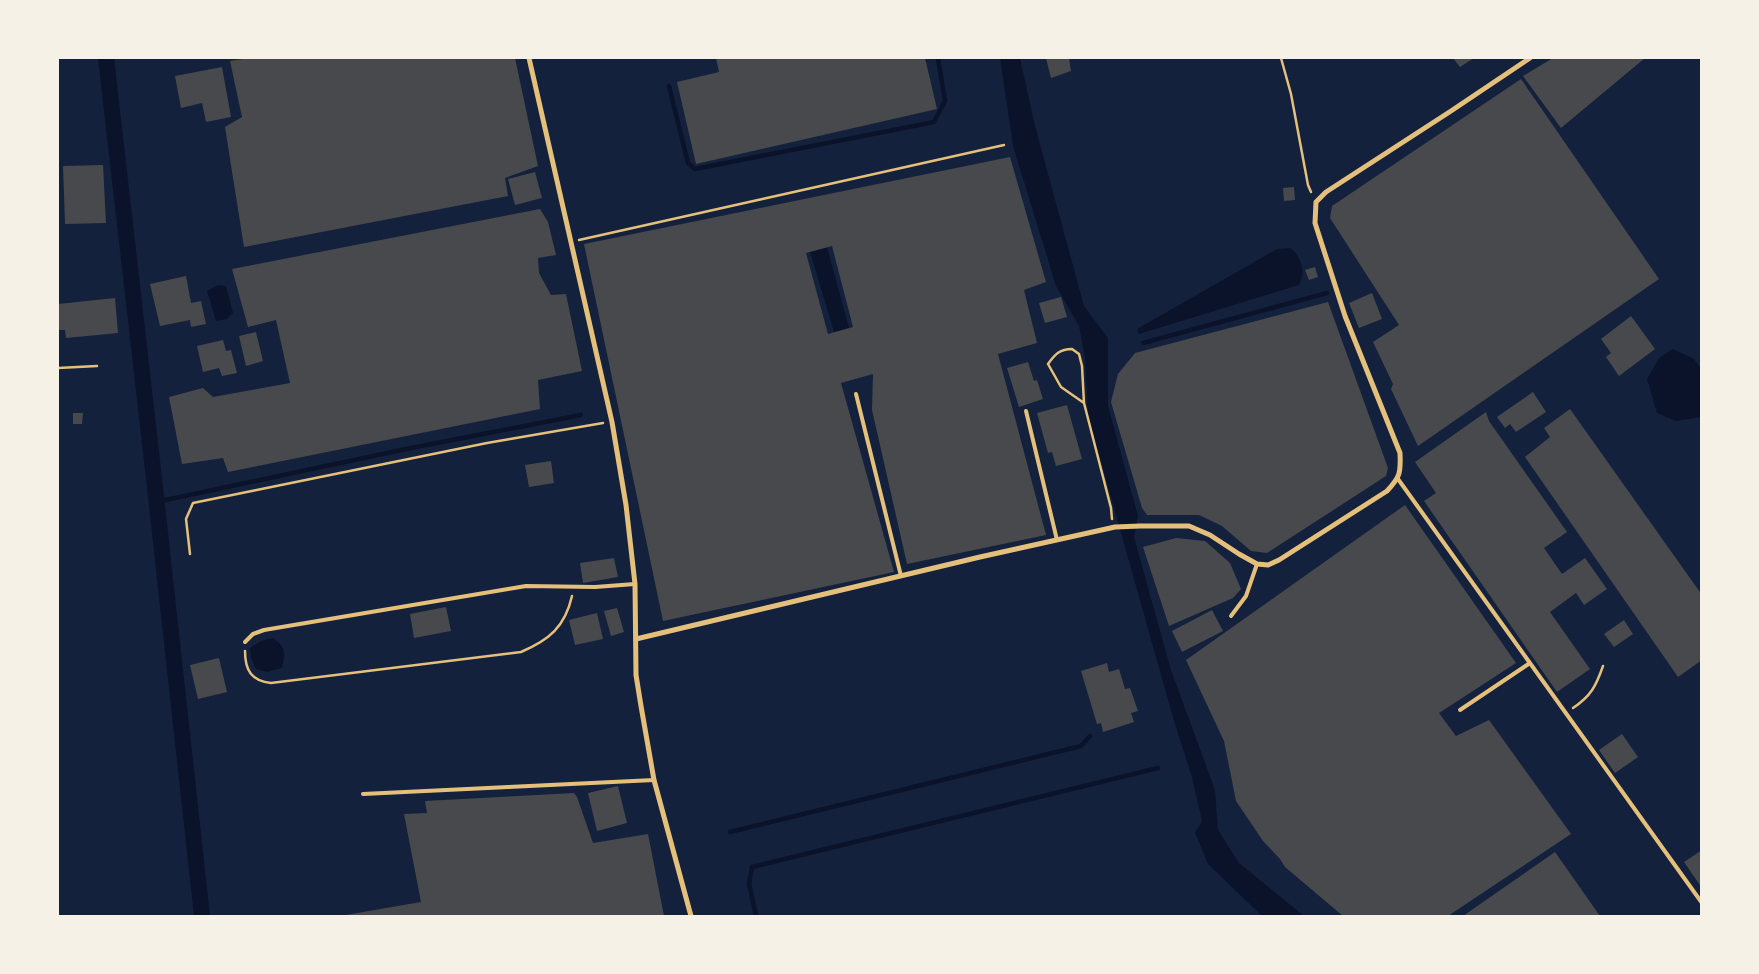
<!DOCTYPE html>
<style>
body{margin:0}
#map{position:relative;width:1759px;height:974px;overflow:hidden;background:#14213d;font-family:Mulish,sans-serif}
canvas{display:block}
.frame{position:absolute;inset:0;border:59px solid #f6f1e7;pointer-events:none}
</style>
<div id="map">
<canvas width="1759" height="974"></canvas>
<div class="frame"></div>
</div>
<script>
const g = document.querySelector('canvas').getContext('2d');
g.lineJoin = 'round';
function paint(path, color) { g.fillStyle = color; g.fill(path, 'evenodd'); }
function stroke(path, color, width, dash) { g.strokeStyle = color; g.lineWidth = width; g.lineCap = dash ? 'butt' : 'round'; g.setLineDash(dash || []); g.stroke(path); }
paint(new Path2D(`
 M1000 58H1020L1035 126 1084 306 1108 338V406L1138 516 1134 537 1171 670 1215 790 1218 830 1239 863 1304 916H1262L1208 864 1195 833 1202 821 1192 777 1174 721 1088 416 1085 358 1079 326 1056 286 1013 146Z
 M827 247 849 328 834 332 810 252Z
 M1290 248C1301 255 1307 274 1299 285L1139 334 1137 329 1277 249Z
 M218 285 226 286 233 313 227 319 216 321 207 291Z
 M1673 349 1694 359 1701 369V417L1676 421 1657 413 1647 379 1659 358Z
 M273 638C286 647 286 653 282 668L267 672 256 669 251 658 250 648 261 641Z`), '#0b132b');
stroke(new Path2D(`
 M669 86 688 163 695 169 934 122 945 101 938 58
 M1143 343 1327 293
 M156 502 411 448 581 415
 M730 832 1081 746 1090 736
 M756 915 749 884 752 867 1158 768`), '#0b132b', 4.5);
stroke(new Path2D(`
 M106 58 154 478 202 916`), '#0b132b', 16);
paint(new Path2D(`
 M249 58H515L538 166 505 178 508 196 244 247 225 127 242 117 230 61Z
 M716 58H925L937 109 696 164 677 82 719 72Z
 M1046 58H1069L1071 71 1051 78Z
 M1453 58H1474L1460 67Z
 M1553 58H1645L1561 128 1523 76Z
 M222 67 231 117 206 122 202 103 181 108 175 76Z
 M1521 79 1659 279 1418 446 1391 389 1393 384 1373 342 1399 325 1330 218 1332 206Z
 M1010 157 1046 282 1024 290 1037 343 998 354 1046 535 907 564 872 410 873 374 841 383 894 572 663 621 584 244ZM832 246 853 327 828 334 806 253Z
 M103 165 106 223 65 224 63 166Z
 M535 172 542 198 515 205 508 179Z
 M1294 187 1295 200 1284 201 1283 188Z
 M540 209 548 222 556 255 538 258 539 273 551 295 566 294 582 371 538 380 540 409 228 472 223 458 182 464 169 397 203 388 213 397 290 383 276 320 248 327 232 269Z
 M1315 267 1318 277 1309 280 1305 270Z
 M186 276 191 303 201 301 206 324 191 327 190 320 160 326 150 284Z
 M1372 293 1382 319 1359 328 1349 303Z
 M1061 297 1067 317 1045 323 1039 303Z
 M115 298 118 333 66 338 65 330H58V304Z
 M1328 302 1388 468 1386 476 1267 553 1251 551 1222 526 1199 515H1147L1142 508 1111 402 1118 374 1135 353Z
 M1631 316 1655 349 1619 376 1606 357 1611 353 1601 339Z
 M256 332 263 361 246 366 239 336Z
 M223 340 226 351 231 350 237 373 222 376 219 368 203 372 197 346Z
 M1028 362 1034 381 1037 380 1043 399 1019 407 1007 368Z
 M1533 392 1546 412 1516 432 1510 424 1505 428 1497 417Z
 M1067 405 1082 459 1056 466 1052 452 1048 453 1037 413Z
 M1570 409 1702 595V660L1678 677 1525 457 1550 437 1544 428Z
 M1486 412 1489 421 1567 532 1544 548 1562 574 1585 558 1607 589 1584 605 1576 593 1550 612 1590 669 1557 692 1424 501 1436 493 1415 462Z
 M73 413H83L82 424H73Z
 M551 461 554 483 529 487 525 465Z
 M1405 505 1516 663 1439 713 1456 736 1489 720 1571 834 1448 916H1343L1285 867 1280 859 1263 841 1236 801 1224 741 1186 660Z
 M1176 538 1205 541 1230 563 1241 589 1233 598 1169 626 1143 547Z
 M614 558 618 577 583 583 580 563Z
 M446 607 451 631 414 638 410 614Z
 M617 608 624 632 611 636 604 611Z
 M1212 610 1223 631 1182 652 1172 631Z
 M597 613 603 639 575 645 569 620Z
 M1624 620 1633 634 1614 647 1604 634Z
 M219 658 227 692 198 699 190 665Z
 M1107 663 1109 672 1119 669 1125 689 1130 688 1138 711 1131 713 1134 722 1103 732 1101 723 1097 724 1081 671Z
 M1622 734 1638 757 1615 773 1599 750Z
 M618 786 627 823 597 831 588 793Z
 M574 793 577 797 593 843 648 834 664 916H340L421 902 404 814 427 813 425 801Z
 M1702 850V888L1684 862Z
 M1555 852 1600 916H1463Z`), '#48494c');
stroke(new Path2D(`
 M1281 58 1291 94 1308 185 1311 192
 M579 240 1004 145
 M58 368 97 366
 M1084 403 1061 387 1048 364C1055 354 1060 349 1072 349L1079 354 1082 366 1084 403 1111 508 1112 519
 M190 554 186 519 193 503 487 443 603 423
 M245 651C245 671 252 681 271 683L521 652C549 640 565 627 572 596
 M1573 708C1591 696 1596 686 1603 666`), '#e5c07b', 2.5);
stroke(new Path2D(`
 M856 394 901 576
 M1026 411 1057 540
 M1398 479 1702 903
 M1231 616 1246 596 1257 564
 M245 642 253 634 264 630 526 586 595 587 635 584
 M1460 710 1530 663
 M363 794 654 780`), '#e5c07b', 4);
stroke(new Path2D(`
 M529 58 612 422 626 505 635 584 636 675 641 706 654 780 691 916
 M636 639 980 557 1115 527 1140 526H1189L1210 535 1239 554 1257 564 1268 565 1279 560 1387 491C1400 477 1401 473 1400 453L1345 316 1315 223 1316 202 1326 192 1451 111 1530 58`), '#e5c07b', 5);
</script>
